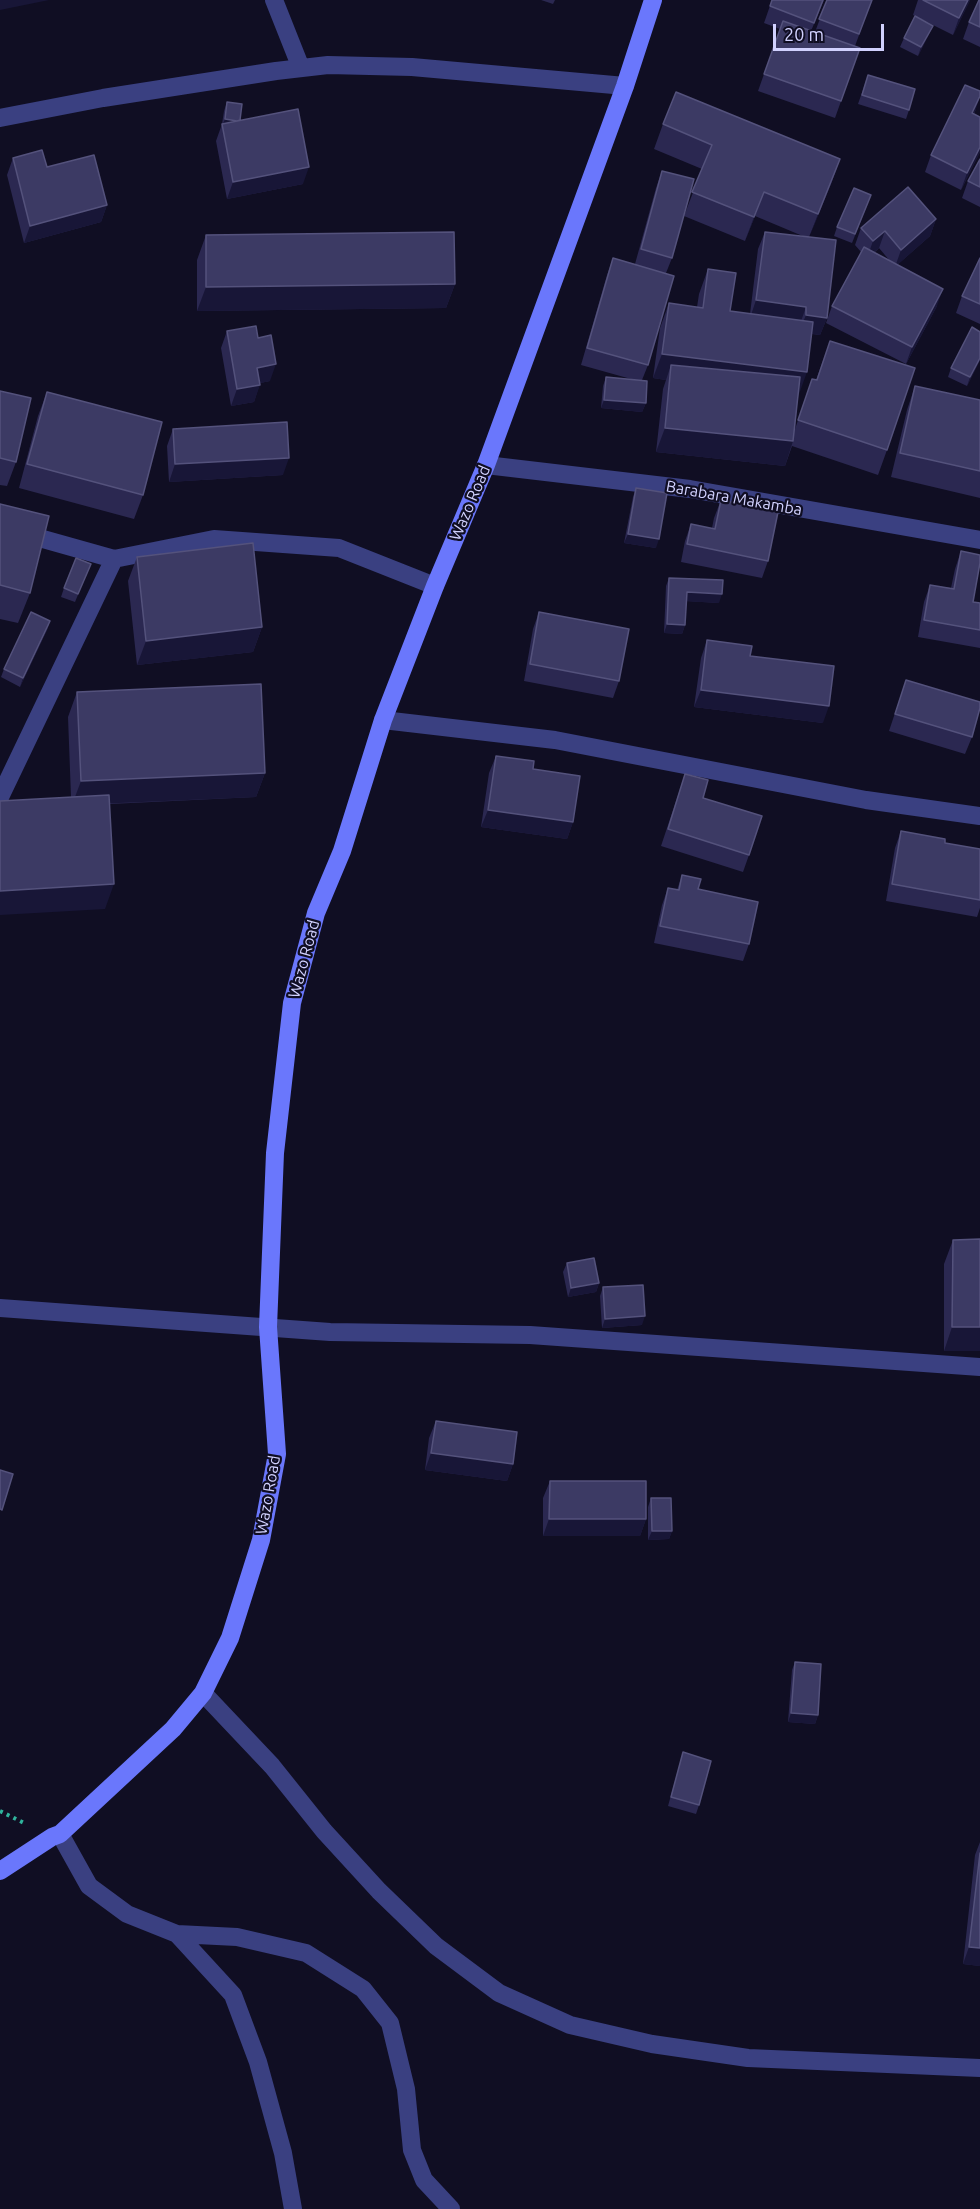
<!DOCTYPE html>
<style>
body{margin:0}
#map{position:relative;width:980px;height:2209px;overflow:hidden;background:#100e23;font-family:Ubuntu,sans-serif}
canvas{display:block}
.scale{position:absolute;left:773px;top:24px;width:111px;height:27px;box-sizing:border-box;border:3px solid #d1d1fe;border-top:0;padding-left:8px;font-size:18px;line-height:21px;white-space:nowrap;color:#d1d1fe;-webkit-text-stroke:4px #100e23;paint-order:stroke}
</style>
<div id="map">
<canvas width="980" height="2209"></canvas>
<div class="scale">20 m</div>
</div>
<script>
const g = document.querySelector('canvas').getContext('2d');
g.lineJoin = 'round';
function stroke(path, color, width, dash) { g.strokeStyle = color; g.lineWidth = width; g.lineCap = dash ? 'butt' : 'round'; g.setLineDash(dash || []); g.stroke(path); }
function paint(path, color) { g.fillStyle = color; g.fill(path, 'evenodd'); }
function drawText(font, color, halo, rows, align = 'center') {
  g.font = font + ' Ubuntu,sans-serif'; g.lineWidth = 4.5; g.setLineDash([]); g.textBaseline = 'middle'; g.strokeStyle = halo; g.fillStyle = color; for (const [text, x, y, turn = 0] of rows) {
    g.save(); g.translate(x, y); g.rotate((+turn || 0) * Math.PI / 180); g.textAlign = isNaN(turn) ? turn : align; if (halo) g.strokeText(text, 0, 0); g.fillText(text, 0, 0); g.restore();
  }
}
stroke(new Path2D(`
 M0 1811 24 1823`), '#30b39c', 4, [3, 4.5]);
stroke(new Path2D(`
 M0 527 114 559 214 539 339 548 435 586
 M0 797 114 559`), '#3a4081', 18);
stroke(new Path2D(`
 M274 0 301 68
 M0 118 103 98 276 71 328 65 412 67 625 86
 M486 465 690 489 980 540
 M383 720 555 740 866 800 980 816
 M0 1308 330 1332 530 1335 980 1367
 M203 1693 272 1766 324 1831 379 1891 436 1946 499 1993 570 2025 652 2044 748 2058 980 2068
 M60 1834 89 1886 127 1914 177 1934 233 1995 258 2062 283 2153 293 2209
 M177 1934 237 1937 306 1953 363 1989 390 2023 406 2089 412 2150 424 2180 451 2209`), '#3a4081', 18);
stroke(new Path2D(`
 M0 1871 52 1837 60 1834 173 1729 203 1693 230 1638 261 1540 277 1454 268 1327 275 1153 292 1003 316 913 342 851 383 720 435 586 486 465 625 86 653 0`), '#6a77fc', 18);
paint(new Path2D(`
 M541 0H555L553 4Z
 M772 0H824L811 31 815 32 827 0H872L855 46 860 48 835 118 758 91 780 29 764 23Z
 M918 0H970L953 35 913 15Z
 M980 0V47L963 39 969 22Z
 M933 26 918 56 900 47 904 38Z
 M868 75 909 110 906 119 858 104Z
 M227 102 240 120 303 184 227 199 216 141 222 124 224 111Z
 M976 109 974 114 980 152 961 190 925 172 931 155Z
 M663 124 840 159 831 184 809 237 827 318 820 335 812 334 798 395 795 429 812 379 816 380 830 341 887 450 878 475 792 446 785 466 656 452 663 389 666 380 653 378 660 328 669 303 697 307 699 294 708 269 730 311 750 314 758 249 765 232 805 237 755 216 745 241 684 216 702 169 654 149Z
 M13 158 47 167 107 205 101 222 24 243 7 175Z
 M980 159V207L962 198 968 181Z
 M662 171 672 258 666 273 648 365 642 380 646 403 642 412 601 408 603 386 606 377 631 379 581 365 607 275 613 258 635 264 656 188Z
 M868 203 852 243 834 236 837 227Z
 M936 219 930 236 897 265 937 306 906 364 826 323 832 306 861 252 855 245 861 228ZM879 248 890 261 874 253Z
 M206 235 455 284 446 308 197 311V260Z
 M980 258V324L956 313 962 296Z
 M227 331 258 338 270 381 260 383 254 402 231 406 221 348Z
 M980 360 967 386 948 377 951 368Z
 M915 386 980 400V498L891 477 907 410Z
 M0 391 16 462 7 486 0 485Z
 M47 392 143 495 134 519 19 488 38 416Z
 M173 429 283 475 169 482 167 446Z
 M636 488 656 548 624 543 633 497Z
 M721 500 768 561 762 578 681 562 685 541 691 524 712 528 714 518Z
 M0 504 30 593 18 623 0 619Z
 M961 551 973 602 980 603V648L918 637 924 602 930 585 951 588 955 569Z
 M137 557 262 627 253 652 137 665 128 581Z
 M87 573 75 602 61 597 64 588Z
 M669 578 719 603 686 601 685 625 682 634 664 633 666 586Z
 M539 612 619 681 613 698 524 681 533 629Z
 M50 621 47 630 20 687 1 677 4 669Z
 M707 640 750 656 823 723 694 707 701 658Z
 M906 680 972 737 965 754 889 731Z
 M77 692 265 773 256 797 110 804 105 909 71 797 68 717Z
 M496 756 533 769 573 822 567 839 481 827 489 773Z
 M685 774 749 855 743 872 661 846Z
 M901 831 945 843 980 849V908L977 917 886 901 895 848Z
 M682 875 749 944 743 961 654 943 662 905 668 888 677 890Z
 M953 1240 980 1351H944V1264Z
 M567 1263 599 1283 596 1292 568 1297 563 1272Z
 M603 1287 642 1325 602 1328 600 1296Z
 M436 1421 513 1464 507 1481 425 1470 429 1438Z
 M550 1481 646 1519 640 1536H543V1498Z
 M651 1498 672 1531 669 1539 648 1540V1507Z
 M795 1662 818 1715 815 1724 788 1722 792 1670Z
 M683 1752 699 1805 696 1814 668 1806Z
 M980 1842V1966L963 1964 975 1855Z`), '#2b2851');
paint(new Path2D(`
 M0 0H49L0 10Z
 M968 0H970L969 3 953 35 959 18Z
 M933 26 918 56 921 47Z
 M980 96 976 109 966 131 972 113Z
 M225 119 240 121 222 126Z
 M980 147V152L961 190 967 173Z
 M840 159 831 184 809 238 818 214Z
 M309 167 303 184 227 199 233 182Z
 M764 192 755 216 745 241 754 217Z
 M107 205 101 222 24 243 30 226Z
 M936 219 930 236 895 267 901 250Z
 M885 231 879 248 867 258 873 241Z
 M455 284 446 308 197 311 206 287Z
 M943 289 937 306 906 364 912 347Z
 M756 300 806 307 800 324 750 318Z
 M806 315 827 318 820 335 799 332Z
 M662 354 807 372 798 397 671 365 666 380 653 378Z
 M980 358V360L967 386 970 377Z
 M276 364 270 381 251 385 257 368Z
 M260 385 254 402 231 406 237 389Z
 M604 400 646 403 642 412 601 408Z
 M665 428 793 441 785 466 656 452Z
 M289 458 283 475 169 482 175 464Z
 M628 534 659 539 656 548 624 543Z
 M687 592 722 594 719 603 683 601Z
 M50 621 47 630 20 687 23 678Z
 M667 624 685 625 682 634 664 633Z
 M262 627 253 652 137 665 146 641Z
 M701 690 829 706 823 723 694 707Z
 M265 773 256 797 72 805 81 781Z
 M488 810 573 822 567 839 481 827Z
 M114 884 105 909 0 915V891Z
 M599 1283 596 1292 568 1297 571 1288Z
 M645 1316 642 1325 602 1328 605 1319Z
 M952 1327H980V1351H944Z
 M431 1453 513 1464 507 1481 425 1470Z
 M549 1519H646L640 1536H543Z
 M652 1531H672L669 1539 648 1540Z
 M791 1713 818 1715 815 1724 788 1722Z
 M969 1947 980 1948V1966L963 1964Z`), '#181637');
const building = new Path2D(`
 M772 0H823L814 23 770 6Z
 M827 0H872L859 34 819 19Z
 M923 0H968L959 18Z
 M979 0H980V27L969 22Z
 M915 16 933 26 921 47 904 38Z
 M783 21 860 48 841 101 764 74Z
 M868 75 915 89 909 110 862 95Z
 M965 85 980 91V96L972 113 980 117V147L967 173 931 155Z
 M676 92 840 159 818 214 764 192 754 217 692 192 712 145 663 124Z
 M227 102 242 104 240 120 237 121 225 119Z
 M298 109 309 167 233 182 222 124Z
 M42 150 47 167 94 155 107 205 30 226 13 158Z
 M980 159V187L968 181Z
 M662 171 694 179 672 258 641 249Z
 M908 187 936 219 901 250 885 231 873 241 861 228Z
 M854 188 871 195 855 234 837 227Z
 M454 232 455 284 206 287V235Z
 M765 232 836 240 827 318 806 315V307L756 300Z
 M864 247 943 289 912 347 832 306Z
 M613 258 674 276 648 365 587 348Z
 M980 258V304L962 296Z
 M708 269 736 273 730 311 813 322 807 372 662 354 669 303 703 308Z
 M256 326 258 338 271 335 276 364 257 368 260 385 237 389 227 331Z
 M972 327 980 332V358L970 377 951 368Z
 M830 341 915 368 887 450 798 420 812 379 817 380Z
 M671 365 800 377 793 441 665 428Z
 M606 377 647 381 646 403 604 400Z
 M915 386 980 400V471L900 453Z
 M0 391 31 398 16 462 0 458Z
 M47 392 162 422 143 495 27 464Z
 M287 422 289 458 175 464 173 429Z
 M636 488 667 493 659 539 628 534Z
 M721 500 778 512 768 561 687 544 691 524 715 529Z
 M0 504 49 516 30 593 0 585Z
 M253 543 262 627 146 641 137 557Z
 M961 551 980 555V563L973 602 980 603V630L924 620 930 585 954 589Z
 M76 558 91 564 78 594 64 588Z
 M669 578 723 580 722 594 687 592 685 625 667 624Z
 M31 612 50 621 23 678 4 669Z
 M539 612 629 629 619 681 530 664Z
 M707 640 752 646 750 656 834 666 829 706 701 690Z
 M906 680 980 702V708L972 737 895 714Z
 M261 684 265 773 81 781 77 692Z
 M496 756 534 761 533 769 580 776 573 822 488 810Z
 M685 774 708 780 703 798 762 816 749 855 668 829Z
 M109 795 114 884 0 891V801Z
 M901 831 945 839V843L980 849V900L892 884Z
 M682 875 701 879 698 889 758 902 749 944 660 926 668 888 679 890Z
 M980 1239V1327H952L953 1240Z
 M594 1258 599 1283 571 1288 567 1263Z
 M643 1285 645 1316 605 1319 603 1287Z
 M436 1421 517 1432 513 1464 431 1453Z
 M0 1470 13 1474 2 1510 0 1509Z
 M550 1481H646V1519H549Z
 M651 1498H671L672 1531H652Z
 M795 1662 821 1664 818 1715 791 1713Z
 M683 1752 711 1761 699 1805 671 1797Z
 M980 1853V1948L969 1947Z`);
paint(building, '#3c3a64');
stroke(building, '#54527c', 1.5);
drawText('16px', '#d1d1fe', '#100e23', [
 ["Barabara Makamba",734,498,10],
 ["Wazo Road",470,503,-67],
 ["Wazo Road",304,959,-75],
 ["Wazo Road",268,1495,-80]
]);
</script>
